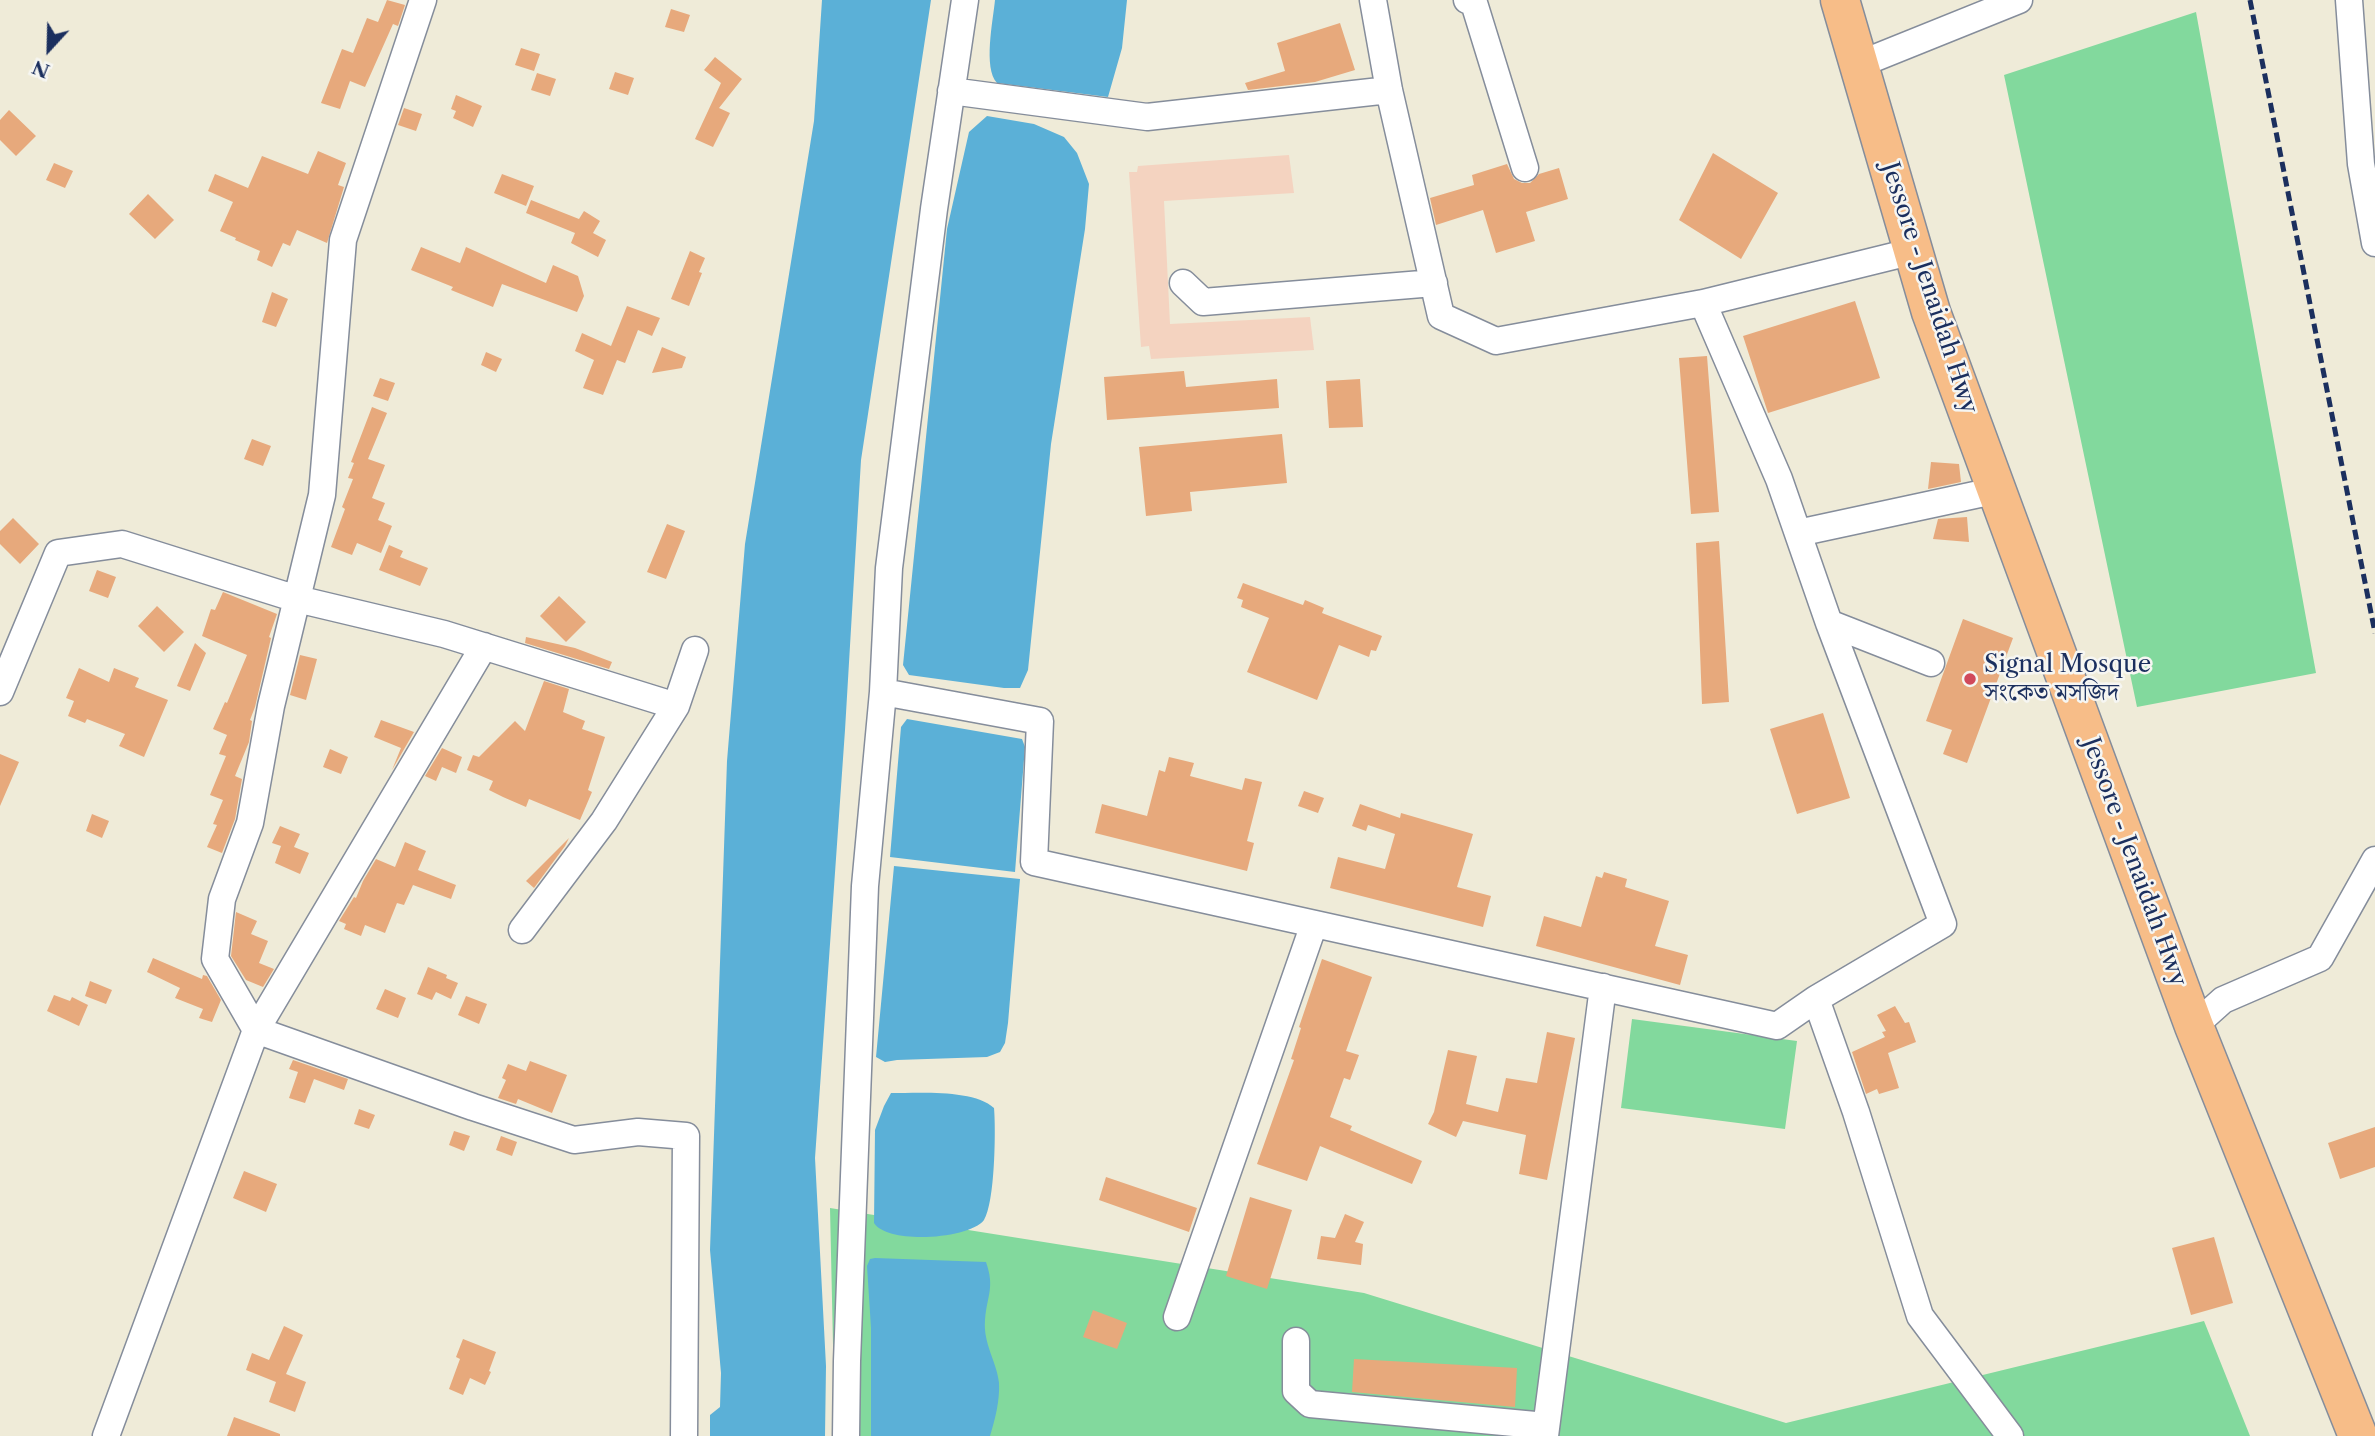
<!DOCTYPE html>
<meta charset="utf-8">
<style>
body{margin:0}
#map{position:relative;width:2375px;height:1436px;overflow:hidden;background:#efebd8;font-family:"Libre Caslon Text",serif}
canvas{display:block}
.north{position:absolute;left:14px;top:14px;width:70px;height:70px;-webkit-text-stroke:5px #f6f6f2;paint-order:stroke;rotate:202deg;font-size:19px;font-weight:700;line-height:28px;text-align:center;color:#1b2f5e}
.north::after{content:'';display:block;margin:auto;width:24px;height:32px;background:#1b2f5e;clip-path:polygon(50% 0,100% 100%,50% 72%,0 100%)}
</style>
<div id="map">
<canvas width="2375" height="1436"></canvas>
<div class="north">N</div>
</div>
<script>
const g = document.querySelector('canvas').getContext('2d');
g.lineJoin = 'round';
function paint(path, color) { g.fillStyle = color; g.fill(path, 'evenodd'); }
function stroke(path, color, width, dash) { g.strokeStyle = color; g.lineWidth = width; g.lineCap = dash ? 'butt' : 'round'; g.setLineDash(dash || []); g.stroke(path); }
function drawText(font, color, halo, rows, align = 'center') {
  g.font = font + ' "Libre Caslon Text","Noto Serif Bengali",serif'; g.lineWidth = 5; g.setLineDash([]); g.textBaseline = 'middle'; g.strokeStyle = halo; g.fillStyle = color; for (const [text, x, y, turn = 0] of rows) {
    g.save(); g.translate(x, y); g.rotate((+turn || 0) * Math.PI / 180); g.textAlign = isNaN(turn) ? turn : align; if (halo) g.strokeText(text, 0, 0); g.fillText(text, 0, 0); g.restore();
  }
}
paint(new Path2D(`
 M1289 155 1294 193 1164 201 1170 324 1310 317 1314 350 1151 359 1149 346 1141 347 1129 172H1137L1138 166Z`), '#f4d3c0');
paint(new Path2D(`
 M2196 12 2316 673 2137 707 2004 75Z
 M1632 1019 1797 1041 1785 1129 1621 1108Z
 M830 1208 1364 1293 1786 1423 2204 1321 2250 1436H835Z`), '#82d99d');
paint(new Path2D(`
 M822 0H931L861 460 845 730 815 1158 826 1366 825 1436H710V1415L720 1407 721 1373 710 1250 727 761 745 544 814 121Z
 M995 0H1127L1122 48 1108 97 997 83C983 68 993 21 995 0Z
 M987 116 1034 124 1064 137 1077 153 1089 184 1085 229 1051 444 1028 670 1020 688H1004L909 675 903 665 947 229 969 132Z
 M907 719 1022 739 1025 747 1015 872 890 857 901 727Z
 M894 866 1020 879 1008 1023 1005 1043 1000 1052 987 1057 897 1060 885 1062 876 1057Z
 M891 1093C918 1093 974 1089 994 1108 996 1130 995 1203 984 1220 970 1239 888 1245 874 1223L875 1130 884 1106Z
 M875 1258 986 1262C995 1288 987 1295 985 1320 983 1344 997 1362 999 1383 1000 1400 995 1420 990 1436H871V1328L867 1266 870 1259Z`), '#5bb0d7');
paint(new Path2D(`
 M387 0 405 5 398 26 393 24 365 87 350 81 340 109 321 103 342 49 353 53 367 18 378 22Z
 M671 9 690 15 684 32 665 27Z
 M1340 23 1355 70 1315 82 1248 90 1245 83 1285 71 1277 43Z
 M521 48 540 54 534 71 515 65Z
 M715 57 742 79 719 108 730 113 713 147 695 139 721 83 704 70Z
 M615 72 634 78 628 95 609 89Z
 M537 73 556 79 550 96 531 90Z
 M456 95 482 106 473 127 453 118 456 111 451 109Z
 M404 108 422 114 416 131 398 125Z
 M9 110 36 136 16 156 0 140V120Z
 M318 151 346 163 338 185 344 187 327 243 297 230 290 246 283 243 272 267 257 260 260 251 235 240 236 238 220 231 233 202 208 191 215 174 248 188 262 156 308 174Z
 M1713 153 1778 193 1741 259 1679 220Z
 M54 163 73 171 65 188 46 180Z
 M1507 164 1514 179 1522 183H1530L1539 174 1559 168 1568 199 1526 212 1535 241 1496 253 1483 210 1436 225 1430 198 1474 185 1472 175Z
 M502 174 534 186 526 206 494 193Z
 M148 194 174 220 155 239 129 214Z
 M531 200 579 219 584 211 600 221 593 233 606 240 598 257 571 243 575 233 526 213Z
 M421 247 460 263 466 247 546 283 553 265 578 276 584 296 577 312 502 284 493 307 451 290 453 287 411 270Z
 M690 251 705 258 699 272 702 273 689 306 671 299Z
 M272 292 288 299 276 327 262 322Z
 M1855 301 1880 378 1768 413 1743 336Z
 M627 306 660 318 652 336 638 330 625 363 617 360 603 395 583 388 594 360 575 351 582 333 611 346Z
 M662 347 686 357 682 368 652 373Z
 M486 352 502 359 496 372 481 365Z
 M1707 356 1719 512 1691 514 1679 358Z
 M1184 371 1186 387 1277 379 1279 408 1107 420 1104 377Z
 M380 378 395 383 388 401 373 396Z
 M1360 379 1363 427 1329 428 1326 381Z
 M372 407 387 413 368 459 385 465 372 498 385 503 378 520 392 526 381 553 357 543 352 555 331 547 345 509 342 507 353 479 348 478 354 463 351 462Z
 M1282 434 1287 483 1190 492 1192 511 1146 516 1139 447Z
 M252 439 271 446 263 466 244 459Z
 M1931 462 1959 464 1961 482 1928 489Z
 M1967 517 1969 542 1933 539 1938 519Z
 M13 518 39 544 20 564 0 544V531Z
 M667 524 685 531 666 579 647 572Z
 M1719 541 1729 702 1702 704 1696 543Z
 M389 545 403 551 400 557 428 568 420 586 379 570Z
 M97 570 116 577 108 598 89 591Z
 M1243 583 1303 605 1305 600 1324 608 1322 613 1382 636 1376 651 1371 650 1369 657 1339 645 1317 700 1247 672 1269 618 1241 607 1243 600 1237 598Z
 M223 592 277 614 269 637 271 638 255 707 250 720 252 721 249 742 235 776 242 779 235 819 222 853 207 847 217 825 213 824 223 800 210 795 226 756 219 754 227 735 213 729 225 702 227 703 247 655 202 636 211 609 215 610Z
 M559 596 586 622 566 642 540 616Z
 M157 606 184 632 164 652 138 626Z
 M1963 619 2013 638 1967 763 1943 754 1952 730 1926 721Z
 M526 637 575 648 612 662 609 669 525 643Z
 M195 643 206 653 190 691 177 686Z
 M300 655 317 659 306 700 290 695Z
 M79 668 109 682 114 668 139 678 135 687 168 700 144 757 119 746 125 734 87 719 85 723 68 716 74 701 66 698Z
 M544 681 569 689 563 712 585 721 582 729 605 737 588 790 592 792 580 820 529 799 526 807 503 797 489 790 493 781 467 770 473 755 479 757 515 721 525 731Z
 M1823 713 1850 798 1797 814 1770 729Z
 M381 720 414 732 392 770 401 748 374 737Z
 M442 748 462 757 456 773 442 767 436 781 425 776Z
 M330 749 348 757 341 774 323 767Z
 M0 754 19 762 0 806Z
 M1169 757 1194 763 1190 776 1242 790 1245 778 1262 782 1247 841 1254 843 1247 871 1095 833 1102 804 1147 816 1159 770 1165 772Z
 M1304 791 1324 798 1318 813 1298 806Z
 M1360 804 1400 818 1401 813 1473 834 1457 887 1491 896 1483 927 1330 888 1338 857 1385 869 1395 834 1368 825 1366 831 1352 826Z
 M92 814 109 821 102 838 86 831Z
 M280 826 300 834 294 847 309 853 300 874 275 863 281 846 272 843Z
 M569 838 565 846 534 888 526 881Z
 M405 842 426 851 418 870 456 885 451 899 413 885 404 905 397 903 385 933 365 925 361 936 344 929 346 924 339 921 354 897 356 898 363 881 376 859 395 867Z
 M1604 872 1627 879 1625 887 1669 901 1655 946 1688 955 1680 985 1536 946 1544 916 1581 927 1596 876 1602 878Z
 M236 912 257 921 251 934 268 941 259 963 274 969 263 987 246 980 231 956Z
 M153 958 202 979 203 975 207 976 221 1000 212 1022 199 1018 203 1009 175 998 180 988 147 972Z
 M1322 959 1372 977 1346 1051 1359 1055 1350 1080 1344 1078 1330 1117 1352 1126 1350 1130 1422 1161 1412 1184 1320 1146 1307 1181 1257 1164 1294 1060 1291 1059 1301 1028 1299 1027Z
 M428 967 447 975 446 978 458 983 451 999 436 992 432 1000 417 994Z
 M90 981 112 990 106 1004 85 996Z
 M385 989 406 998 398 1018 376 1009Z
 M54 995 70 1001 72 997 88 1005 79 1026 47 1011Z
 M466 996 487 1004 479 1024 458 1015Z
 M1895 1006 1905 1023 1909 1022 1916 1042 1888 1053 1899 1088 1879 1094 1877 1089 1866 1094 1852 1052 1885 1037 1882 1032 1886 1031 1877 1015Z
 M1547 1032 1575 1038 1547 1180 1519 1174 1526 1135 1463 1121 1456 1137 1428 1124 1434 1112 1448 1050 1477 1056 1466 1104 1498 1112 1506 1078 1537 1083Z
 M293 1060 348 1079 344 1090 314 1079 305 1103 289 1098 298 1072 289 1069Z
 M530 1061 567 1075 552 1113 518 1099 516 1104 498 1098 506 1080 502 1078 508 1064 526 1071Z
 M359 1109 375 1115 369 1129 354 1124Z
 M2375 1127V1167L2340 1179 2328 1143Z
 M454 1131 470 1136 464 1151 449 1145Z
 M501 1136 517 1142 512 1156 496 1150Z
 M244 1171 277 1184 266 1212 233 1198Z
 M1106 1177 1197 1208 1189 1232 1099 1200Z
 M1250 1197 1292 1210 1267 1289 1226 1276Z
 M1345 1214 1364 1222 1355 1242 1363 1244 1361 1265 1317 1259 1321 1236 1335 1238Z
 M2214 1237 2233 1303 2191 1315 2172 1248Z
 M1093 1310 1127 1323 1117 1349 1083 1337Z
 M284 1326 303 1335 286 1374 306 1382 295 1412 269 1402 276 1382 246 1370 252 1353 269 1360Z
 M463 1339 496 1352 489 1371 491 1372 485 1385 470 1378 463 1395 449 1389 460 1359 456 1357Z
 M1354 1359 1517 1368 1515 1407 1352 1392Z
 M234 1417 280 1434V1436H227Z`), '#e7a97c');
const minor = new Path2D(`
 M1373 0 1389 90 1441 316 1496 341 1703 303 1914 251
 M1467 0 1474 3 1525 168
 M2349 0 2361 164 2375 243
 M1860 64 2019 0
 M951 91 1147 117 1389 90
 M1183 283 1203 302 1434 283
 M1703 303 1779 479 1829 623 1943 924 1816 999 1856 1112 1920 1316 2010 1436
 M1798 533 1998 490
 M1829 623 1931 663
 M484 646 256 1030 473 1107 574 1140 638 1132 686 1136 684 1436
 M0 692 58 553 122 544 297 599 444 634 676 706
 M883 692 1040 721 1034 862 1777 1026 1816 999
 M522 930 604 821 676 706 695 650
 M2194 1026 2223 1000 2320 958 2375 860
 M1177 1317 1314 924
 M1296 1341V1391L1310 1404 1546 1426
 M106 1436 256 1030 215 959 222 899 250 823 271 706 322 495 343 240 423 0
 M846 1436 847 1361 865 886 883 692 889 568 934 209 965 0
 M1545 1436 1603 987`);
const highway = new Path2D(`
 M1840 0 1931 312 2194 1026 2358 1436`);
stroke(minor, '#858d9b', 29);
stroke(highway, '#858d9b', 41);
stroke(minor, '#fff', 26);
stroke(highway, '#f7bd88', 38);
stroke(new Path2D(`
 M2250 0 2375 633`), '#1b2f5e', 5, [10, 5]);
for (const [x, y, r, color] of [
 [1970,679,7,"#d1495b"]
]) { const dot = new Path2D(); dot.arc(x, y, r, 0, 2 * Math.PI); g.fillStyle = color; g.fill(dot); stroke(dot, '#f6f6f2', 2.5); }
drawText('24px', '#1b2f5e', '#f6f6f2', [
 ["Jessore - Jenaidah Hwy",1929,288,72],
 ["Jessore - Jenaidah Hwy",2134,862,70]
]);
drawText('24px', '#1b2f5e', '#f6f6f2', [
 ["Signal Mosque",1984,665],
 ["সংকেত মসজিদ",1984,693]
], 'left');
</script>
